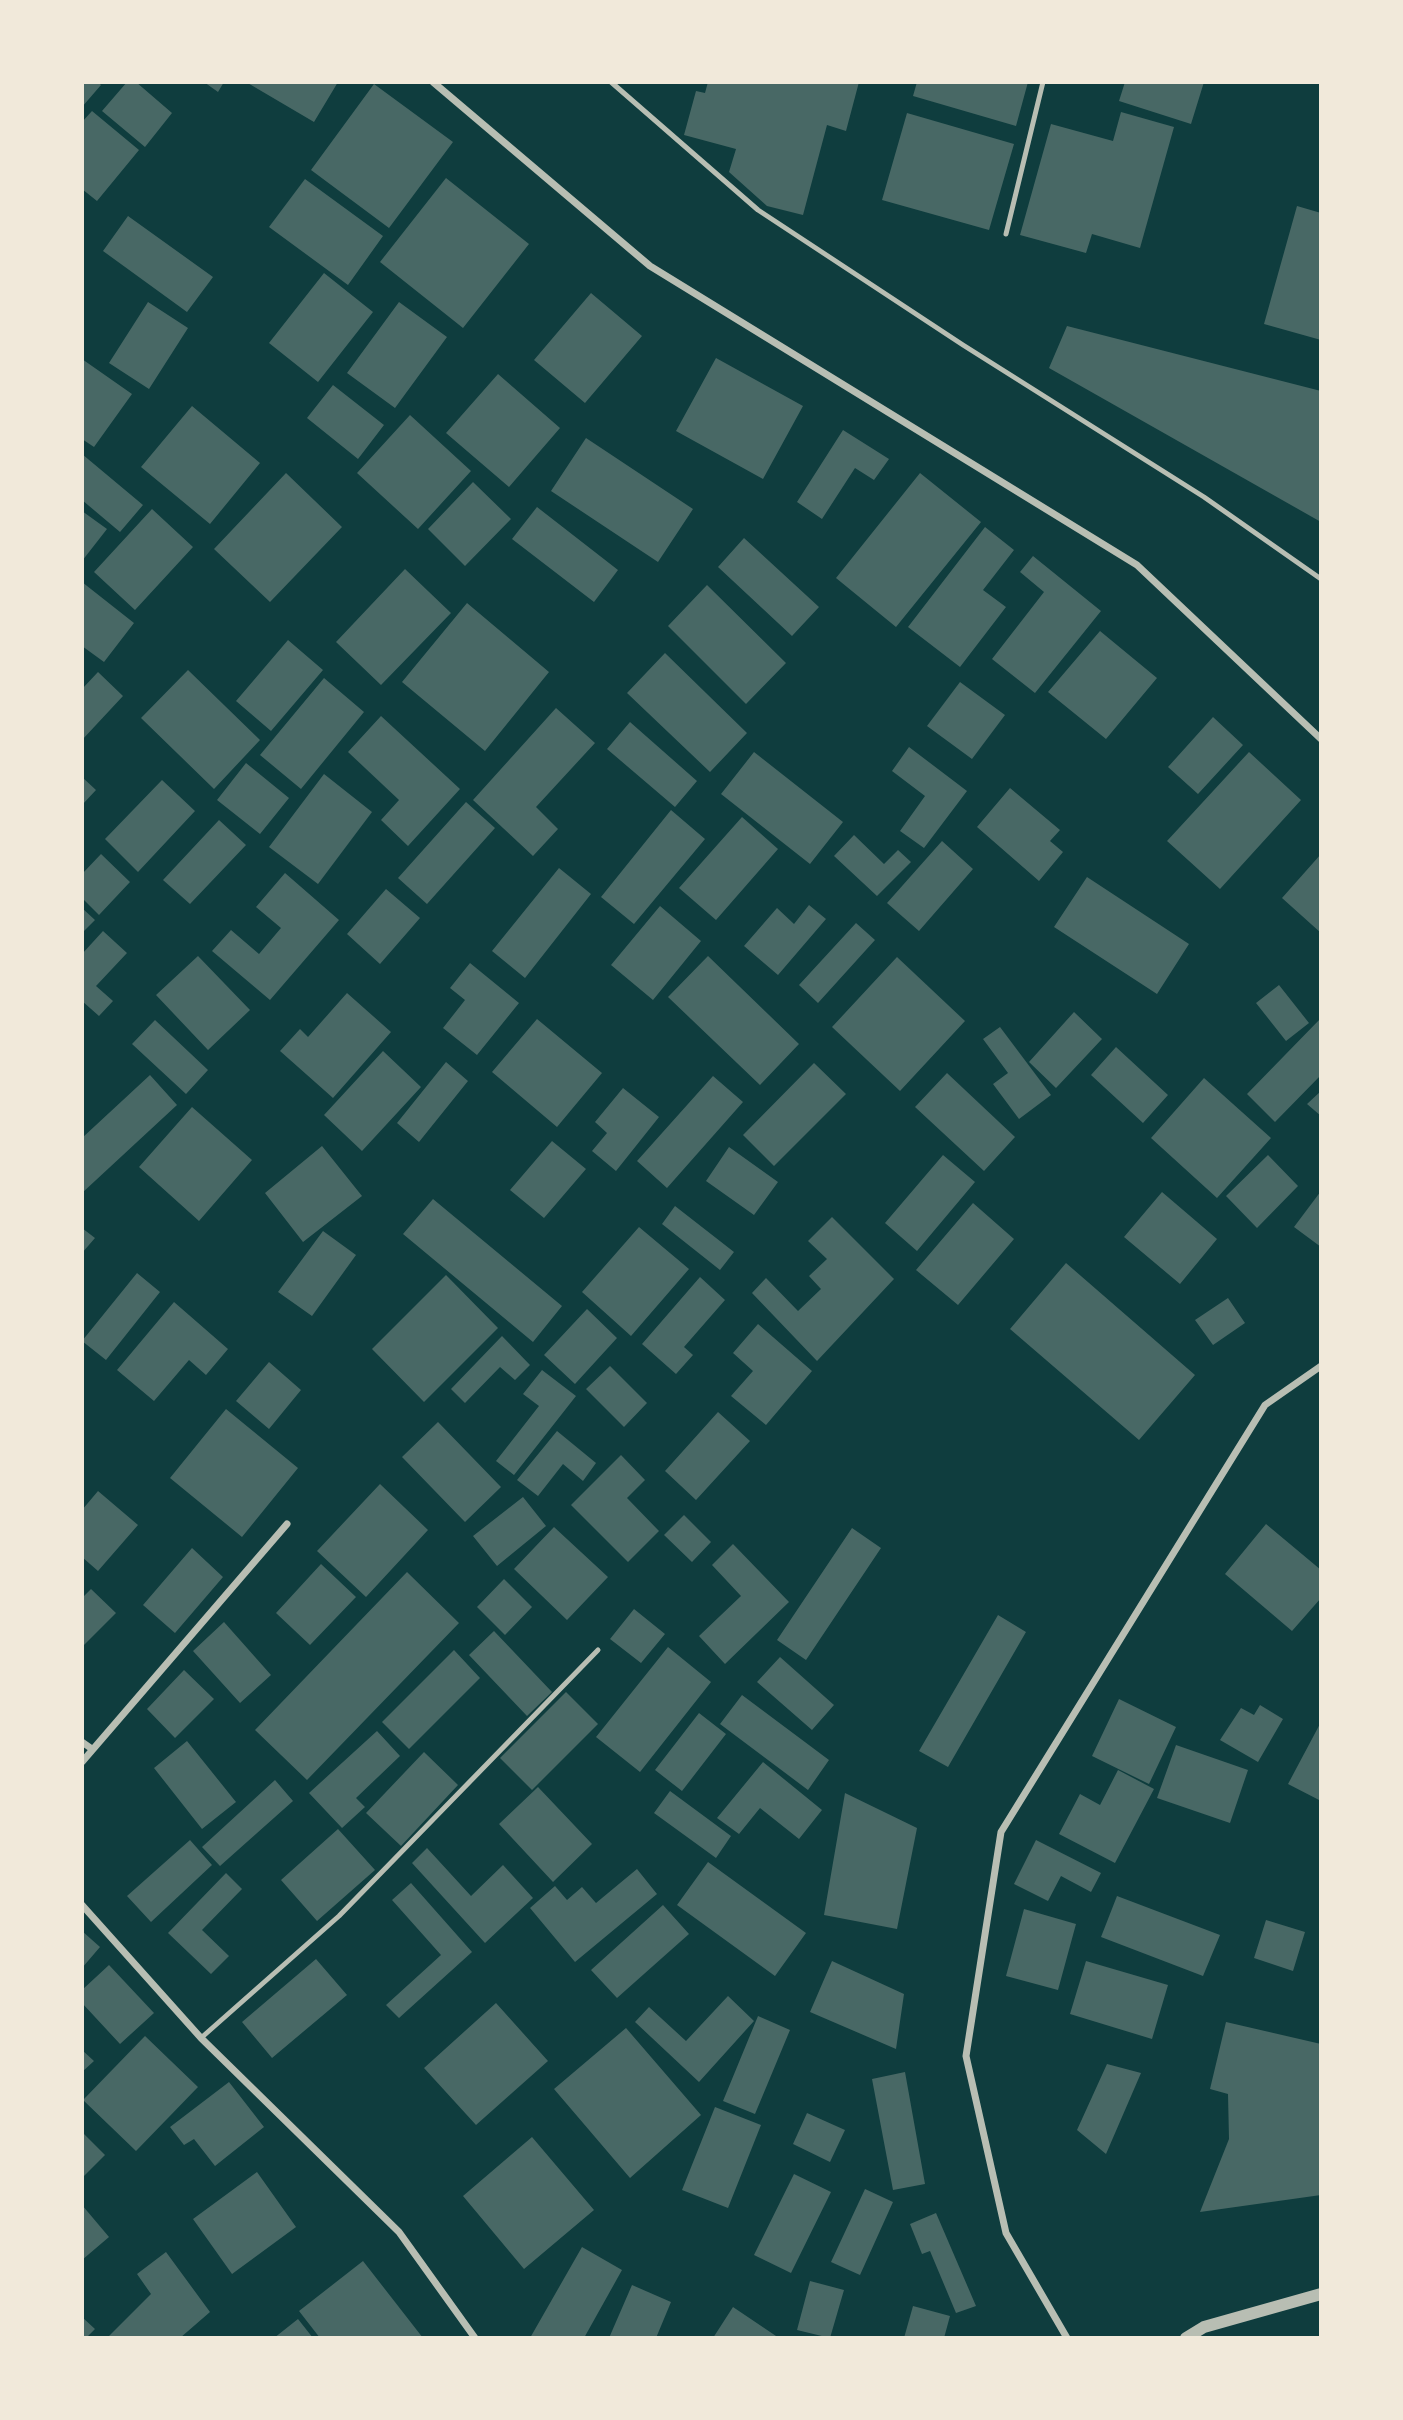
<!DOCTYPE html>
<style>
body{margin:0}
#map{position:relative;width:1403px;height:2420px;overflow:hidden;background:#0f3d3e;font-family:"Space Grotesk",sans-serif}
canvas{display:block}
.frame{position:absolute;inset:0;border:84px solid #f1e9da;pointer-events:none}
</style>
<div id="map">
<canvas width="1403" height="2420"></canvas>
<div class="frame"></div>
</div>
<script>
const g = document.querySelector('canvas').getContext('2d');
g.lineJoin = 'round';
function paint(path, color) { g.fillStyle = color; g.fill(path, 'evenodd'); }
function stroke(path, color, width, dash) { g.strokeStyle = color; g.lineWidth = width; g.lineCap = dash ? 'butt' : 'round'; g.setLineDash(dash || []); g.stroke(path); }
paint(new Path2D(`
 M82 82H98L101 85 82 107Z
 M127 82H136L172 113 145 147 102 111Z
 M204 82H224L218 92Z
 M246 82H338L314 122Z
 M708 82H859L846 131 827 125 803 215 767 206 729 172 736 149 684 135 696 91 705 93Z
 M917 82H1028L1016 126 913 96Z
 M1125 82H1204L1191 124 1119 101Z
 M374 84 453 142 389 228 311 170Z
 M92 111 139 150 97 201 82 189V122Z
 M1121 112 1174 127 1140 248 1092 234 1086 253 1020 235 1051 124 1113 141Z
 M907 113 1014 144 989 230 882 200Z
 M446 178 529 244 463 328 380 262Z
 M305 179 383 236 348 285 269 227Z
 M1297 206 1321 213V340L1264 324Z
 M128 216 213 277 187 312 103 251Z
 M324 273 373 312 318 382 269 343Z
 M591 293 642 336 585 403 534 360Z
 M148 302 188 328 149 389 109 363Z
 M399 302 447 337 395 408 347 373Z
 M1067 326 1321 391V522L1049 368Z
 M716 358 803 406 763 479 676 431Z
 M82 359 132 394 94 447 82 439Z
 M498 374 560 428 509 487 446 433Z
 M333 385 384 425 358 459 307 418Z
 M192 406 260 463 210 524 141 467Z
 M410 415 471 471 418 529 357 473Z
 M843 430 889 459 874 480 855 468 822 519 797 502Z
 M586 438 693 509 658 562 551 491Z
 M82 454 143 505 120 532 82 500Z
 M286 473 342 527 270 602 214 549Z
 M920 473 981 522 896 627 836 578Z
 M473 482 511 519 465 566 428 529Z
 M537 507 618 570 594 602 512 539Z
 M152 509 193 547 135 610 94 572Z
 M82 511 107 529 82 561Z
 M985 527 1014 550 983 590 1006 607 960 667 908 627Z
 M744 538 819 607 792 636 718 567Z
 M1033 556 1101 611 1035 693 992 659 1044 592 1020 572Z
 M405 569 451 613 381 685 336 642Z
 M82 582 134 623 104 662 82 646Z
 M707 585 786 663 746 704 668 626Z
 M467 603 549 672 485 751 402 682Z
 M1100 631 1157 678 1106 739 1048 692Z
 M288 640 323 670 271 731 236 701Z
 M665 653 747 733 710 772 627 693Z
 M188 670 260 740 214 789 141 718Z
 M98 672 123 696 82 740V689Z
 M324 678 364 712 301 789 260 755Z
 M960 682 1005 715 972 759 927 726Z
 M556 708 595 743 536 807 558 829 533 856 473 800Z
 M381 716 460 789 408 846 381 820 399 800 348 752Z
 M1213 717 1243 745 1198 794 1168 767Z
 M630 722 697 781 675 807 607 749Z
 M909 747 967 791 924 848 900 831 925 796 892 771Z
 M754 752 843 822 810 864 721 794Z
 M1249 752 1301 800 1220 889 1167 841Z
 M246 763 289 798 260 834 217 800Z
 M324 774 372 812 318 884 269 847Z
 M82 777 96 790 82 805Z
 M162 780 195 811 138 872 105 839Z
 M1010 788 1060 830 1050 841 1063 852 1039 881 977 827Z
 M466 802 495 828 427 904 398 878Z
 M671 810 705 839 634 924 601 897Z
 M742 817 778 849 716 920 679 888Z
 M219 820 246 845 190 904 163 880Z
 M854 835 884 864 898 850 911 862 877 896 834 856Z
 M942 841 973 869 919 931 887 903Z
 M101 854 130 882 99 915 82 898V874Z
 M1321 854V933L1282 898Z
 M559 868 591 894 525 978 492 951Z
 M285 873 339 920 270 1000 212 951 231 930 259 954 281 928 256 907Z
 M1087 877 1189 944 1157 994 1054 927Z
 M386 889 420 918 380 964 347 934Z
 M809 905 826 919 778 975 744 946 777 908 794 924Z
 M660 906 701 941 653 1000 611 965Z
 M82 908 95 920 82 933Z
 M856 923 875 940 818 1003 799 985Z
 M103 931 127 953 96 986 113 1001 99 1016 82 1001V954Z
 M198 956 250 1010 208 1050 156 995Z
 M708 956 799 1044 760 1085 668 997Z
 M897 957 965 1021 900 1091 832 1027Z
 M470 963 519 1003 477 1055 443 1028 465 1000 450 988Z
 M1279 985 1309 1023 1286 1041 1256 1003Z
 M347 993 391 1032 333 1098 280 1051 300 1029 308 1037Z
 M1074 1012 1102 1039 1056 1088 1029 1062Z
 M1321 1018V1075L1275 1122 1247 1094Z
 M537 1019 602 1073 557 1127 492 1072Z
 M155 1020 208 1070 186 1094 132 1044Z
 M1000 1027 1051 1095 1019 1119 993 1084 1008 1073 983 1039Z
 M1116 1047 1168 1095 1143 1123 1091 1075Z
 M383 1051 421 1087 362 1151 324 1115Z
 M446 1062 468 1081 419 1142 397 1123Z
 M814 1063 846 1094 774 1166 743 1135Z
 M947 1073 1015 1137 984 1171 915 1107Z
 M150 1075 177 1105 82 1193V1138Z
 M713 1076 743 1102 667 1188 637 1161Z
 M1204 1078 1271 1138 1217 1198 1151 1138Z
 M623 1088 659 1117 616 1171 592 1151 607 1133 595 1122Z
 M1321 1091V1116L1307 1104Z
 M192 1107 252 1160 199 1221 139 1167Z
 M552 1141 586 1169 544 1218 510 1190Z
 M322 1146 362 1196 303 1242 265 1193Z
 M729 1147 778 1182 754 1215 706 1181Z
 M943 1155 975 1182 917 1251 885 1223Z
 M1268 1155 1298 1186 1257 1228 1226 1196Z
 M1321 1191V1247L1294 1227Z
 M1162 1192 1217 1239 1180 1284 1124 1237Z
 M433 1199 562 1306 533 1342 403 1234Z
 M973 1203 1014 1239 958 1305 916 1270Z
 M675 1206 734 1252 720 1270 662 1224Z
 M832 1217 894 1279 817 1361 752 1293 766 1278 798 1311 821 1289 809 1276 827 1259 808 1241Z
 M639 1227 689 1269 631 1336 582 1292Z
 M82 1228 95 1238 82 1253Z
 M323 1231 356 1255 312 1316 278 1292Z
 M1066 1263 1195 1375 1139 1440 1010 1329Z
 M137 1273 160 1292 106 1360 82 1341Z
 M446 1275 498 1328 424 1402 372 1349Z
 M700 1277 725 1300 684 1347 693 1355 676 1374 642 1344Z
 M1228 1298 1245 1323 1213 1345 1195 1320Z
 M174 1302 228 1349 206 1375 189 1360 154 1401 117 1370Z
 M587 1309 617 1338 575 1384 544 1355Z
 M758 1324 812 1371 766 1425 731 1396 753 1371 733 1353Z
 M502 1336 530 1365 515 1380 500 1367 465 1403 451 1389Z
 M269 1362 301 1390 269 1429 236 1401Z
 M610 1366 647 1403 624 1427 586 1389Z
 M542 1370 576 1396 514 1475 496 1461 539 1406 523 1394Z
 M226 1409 298 1468 242 1537 170 1478Z
 M718 1412 750 1441 696 1500 665 1471Z
 M438 1422 501 1487 465 1522 402 1457Z
 M557 1431 596 1463 583 1481 563 1464 538 1496 517 1480Z
 M621 1455 645 1480 627 1498 659 1531 628 1562 571 1505Z
 M380 1484 428 1530 366 1597 317 1551Z
 M98 1491 138 1525 98 1571 82 1557V1510Z
 M523 1497 546 1526 497 1566 473 1536Z
 M684 1515 711 1542 692 1562 664 1535Z
 M1266 1524 1321 1570V1598L1292 1631 1225 1574Z
 M554 1527 608 1577 567 1620 514 1569Z
 M852 1528 881 1548 806 1660 777 1640Z
 M733 1544 789 1602 725 1664 699 1636 741 1596 712 1565Z
 M192 1548 223 1577 175 1633 143 1605Z
 M321 1564 356 1597 310 1645 276 1613Z
 M407 1572 459 1623 307 1780 255 1730Z
 M504 1579 532 1607 505 1635 477 1607Z
 M91 1589 116 1613 82 1647V1598Z
 M634 1609 665 1634 641 1663 610 1639Z
 M998 1615 1026 1632 948 1767 919 1751Z
 M224 1622 271 1675 240 1703 193 1651Z
 M494 1631 552 1692 527 1716 469 1655Z
 M668 1647 711 1682 640 1772 596 1737Z
 M454 1650 480 1678 409 1749 382 1722Z
 M780 1657 834 1705 812 1730 757 1682Z
 M184 1670 214 1699 175 1738 147 1709Z
 M566 1692 598 1724 532 1790 500 1758Z
 M742 1695 829 1760 808 1790 720 1724Z
 M1119 1699 1176 1727 1149 1784 1092 1756Z
 M1260 1705 1283 1719 1258 1762 1220 1740 1241 1708 1254 1715Z
 M699 1713 726 1734 682 1791 655 1770Z
 M1321 1722V1801L1288 1784Z
 M377 1731 400 1756 356 1798 365 1807 342 1828 309 1793Z
 M187 1741 236 1802 202 1829 154 1768Z
 M1176 1745 1248 1770 1230 1823 1157 1798Z
 M424 1752 458 1785 401 1846 366 1813Z
 M763 1762 822 1810 799 1839 760 1808 739 1834 717 1818Z
 M1118 1770 1154 1789 1115 1863 1059 1834 1080 1794 1100 1805Z
 M275 1780 293 1801 220 1866 202 1847Z
 M538 1787 592 1844 553 1882 499 1824Z
 M670 1791 731 1836 716 1858 654 1813Z
 M845 1793 917 1828 897 1929 824 1915Z
 M338 1829 375 1870 317 1921 281 1880Z
 M190 1840 212 1865 151 1922 127 1896Z
 M1036 1840 1101 1873 1091 1892 1061 1876 1048 1901 1014 1884Z
 M427 1848 471 1896 503 1865 533 1898 485 1943 412 1863Z
 M708 1862 806 1933 775 1976 677 1905Z
 M637 1869 657 1894 575 1962 530 1908 555 1886 567 1900 582 1887 596 1903Z
 M226 1873 242 1889 202 1930 229 1956 211 1974 168 1933Z
 M411 1883 472 1952 399 2018 386 2005 441 1955 392 1900Z
 M1117 1896 1220 1935 1203 1976 1101 1937Z
 M663 1905 689 1934 617 1998 591 1970Z
 M1024 1909 1076 1924 1058 1990 1006 1976Z
 M1266 1920 1305 1932 1293 1971 1254 1958Z
 M82 1931 100 1947 82 1968Z
 M316 1959 347 1995 272 2058 242 2022Z
 M832 1961 904 1994 896 2049 810 2012Z
 M1086 1961 1168 1985 1152 2039 1070 2014Z
 M109 1965 154 2013 120 2044 82 2003V1990Z
 M728 1996 754 2021 699 2082 635 2022 649 2007 686 2041Z
 M496 2003 548 2061 476 2125 424 2068Z
 M758 2016 790 2030 755 2114 723 2101Z
 M1226 2022 1321 2044V2195L1200 2212 1229 2139 1228 2094 1210 2089Z
 M626 2028 701 2115 630 2178 554 2089Z
 M145 2036 198 2087 136 2151 83 2100Z
 M82 2050 94 2061 82 2072Z
 M1107 2064 1141 2073 1106 2154 1077 2130Z
 M905 2072 925 2184 893 2190 872 2079Z
 M229 2082 264 2127 215 2166 194 2139 184 2145 170 2127Z
 M715 2107 761 2125 728 2208 682 2190Z
 M807 2113 845 2130 830 2162 793 2144Z
 M82 2132 105 2155 82 2178Z
 M532 2137 594 2210 524 2269 463 2196Z
 M257 2172 296 2227 232 2274 193 2219Z
 M794 2174 831 2192 791 2273 754 2255Z
 M865 2189 893 2202 860 2275 831 2262Z
 M82 2205 109 2237 82 2260Z
 M936 2213 976 2306 956 2313 930 2251 922 2254 910 2224Z
 M582 2247 622 2270 584 2338H530Z
 M166 2252 210 2312 180 2338H107L151 2294 137 2274Z
 M363 2261 423 2338H320L299 2311Z
 M810 2281 844 2290 830 2338 797 2330Z
 M632 2285 671 2302 656 2338H609Z
 M913 2306 950 2316 944 2338H904Z
 M733 2307 779 2338H713Z
 M82 2317 95 2329 86 2338H82Z
 M298 2319 313 2338H274Z`), '#486865');
stroke(new Path2D(`
 M611 82 758 210 963 345 1204 497 1321 579
 M1006 234 1043 82
 M201 2038 339 1916 598 1650`), '#b8beb3', 5);
stroke(new Path2D(`
 M433 82 650 266 1137 565 1321 739
 M82 1742 92 1749
 M82 1762 287 1524
 M82 1905 201 2038 399 2232 475 2338
 M1067 2338 1006 2233 966 2056 1001 1832 1265 1405 1321 1366`), '#b8beb3', 7);
stroke(new Path2D(`
 M1186 2338 1204 2327 1321 2294`), '#b8beb3', 12);
</script>
